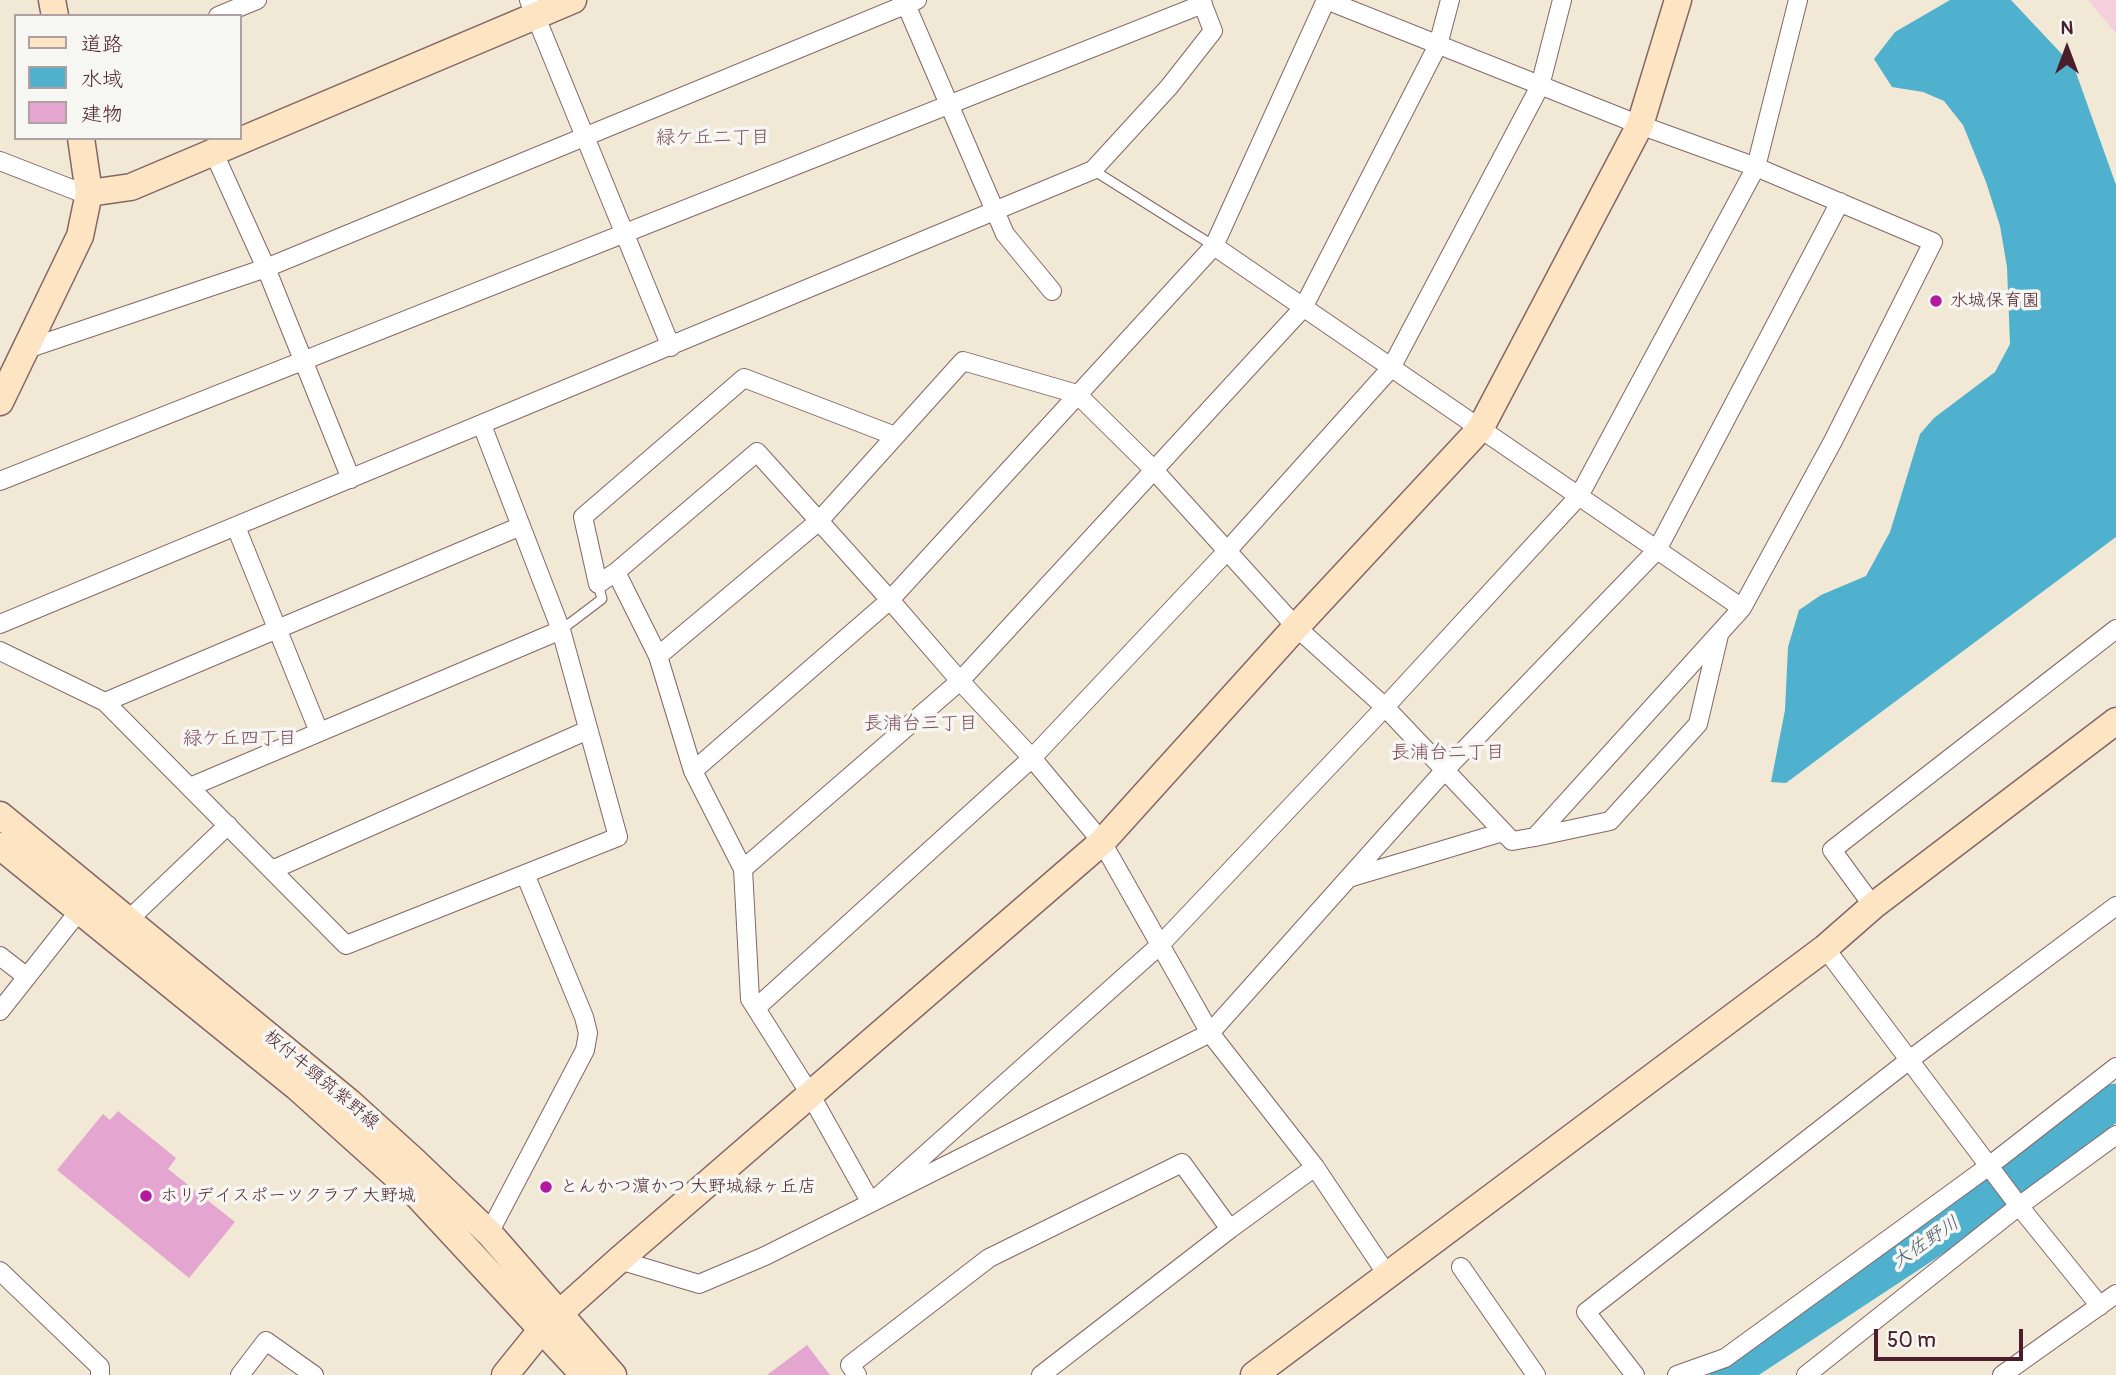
<!DOCTYPE html>
<meta charset="utf-8">
<style>
body{margin:0}
#map{position:relative;width:2116px;height:1375px;overflow:hidden;background:#f1e9d5;font-family:Pangolin,"Klee One",sans-serif}
canvas{display:block}
.legend{position:absolute;left:14px;top:14px;width:228px;height:126px;box-sizing:border-box;background:#f6f6f2;border:2px solid #b1a0a2;margin:0;padding:9px 12px;list-style:none;font-size:21px;color:#4a1f2b}
.legend li{display:flex;align-items:center;gap:14px;height:35px}
.legend b{width:35px;border:2px solid #b1a0a2}
.north{position:absolute;left:2032px;top:14px;width:70px;height:70px;-webkit-text-stroke:5px #f6f6f2;paint-order:stroke;rotate:0deg;font-size:19px;font-weight:700;line-height:28px;text-align:center;color:#4a1f2b}
.north::after{content:'';display:block;margin:auto;width:24px;height:32px;background:#4a1f2b;clip-path:polygon(50% 0,100% 100%,50% 72%,0 100%)}
.scale{position:absolute;left:1874px;top:1329px;width:149px;height:32px;box-sizing:border-box;border:4px solid #4a1f2b;border-top:0;padding-left:9px;font-size:21px;line-height:24px;white-space:nowrap;color:#4a1f2b;-webkit-text-stroke:5px #f6f6f2;paint-order:stroke}
</style>
<div id="map">
<canvas width="2116" height="1375"></canvas>
<ul class="legend">
<li><b style="height:9px;background:#fde5c4"></b>道路</li>
<li><b style="height:19px;background:#4fb1ce"></b>水域</li>
<li><b style="height:19px;background:#e4a6d0"></b>建物</li>
</ul>
<div class="north">N</div>
<div class="scale">50 m</div>
</div>
<script>
const g = document.querySelector('canvas').getContext('2d');
g.lineJoin = 'round';
function paint(path, color) { g.fillStyle = color; g.fill(path, 'evenodd'); }
function stroke(path, color, width, dash) { g.strokeStyle = color; g.lineWidth = width; g.lineCap = dash ? 'butt' : 'round'; g.setLineDash(dash || []); g.stroke(path); }
function drawText(font, color, halo, rows, align = 'center') {
  g.font = font + ' Pangolin,"Klee One",sans-serif'; g.lineWidth = 7; g.setLineDash([]); g.textBaseline = 'middle'; g.strokeStyle = halo; g.fillStyle = color; for (const [text, x, y, turn = 0] of rows) {
    g.save(); g.translate(x, y); g.rotate((+turn || 0) * Math.PI / 180); g.textAlign = isNaN(turn) ? turn : align; if (halo) g.strokeText(text, 0, 0); g.fillText(text, 0, 0); g.restore();
  }
}
paint(new Path2D(`
 M2088 0H2116V34V33Z`), '#f5cfdb');
paint(new Path2D(`
 M1950 0H2011L2074 67 2116 185V537L1786 783 1771 782 1785 710 1788 647 1799 610 1821 595 1866 576 1890 532 1920 434 1934 418 1995 372 2010 344 2007 267 2000 226 1986 182 1963 125 1944 101 1923 92 1892 87 1874 59 1895 32Z`), '#4fb1ce');
stroke(new Path2D(`
 M1727 1375 1949 1229 2116 1101`), '#4fb1ce', 35);
paint(new Path2D(`
 M118 1111 176 1158 168 1169 235 1222 189 1278 57 1170 103 1114 110 1120Z
 M807 1345 830 1375H767Z`), '#e4a6d0');
const lane = new Path2D(`
 M1093 170 1214 246
 M561 630 602 599 598 584`);
const street = new Path2D(`
 M529 0 671 347
 M904 0 1005 234 1052 291
 M218 16 257 0
 M213 151 266 268 351 479
 M0 161 77 191 89 193
 M1214 246 1742 608
 M24 350 266 268 917 0
 M895 436 744 378 583 517 598 584 616 572 757 452 890 600 960 681 1032 758 1102 842 1210 1033 1315 1167 1388 1276
 M0 481 1203 4
 M236 527 319 732
 M616 572 658 656 693 771 743 869 750 999 810 1094 871 1203 1160 945 1385 707 1579 496 1756 167 1798 0
 M0 624 1093 170 1169 87 1213 31 1201 0
 M0 651 105 702 346 945 618 837 561 630 482 425
 M658 656 819 521 963 361 1077 394 1153 469 1296 627 1385 707 1512 841 1535 837 1742 608 1833 441 1933 242 1756 167 1640 125 1326 0
 M105 702 521 526
 M693 771 890 600 1214 246 1326 0
 M190 787 561 630
 M1535 837 1610 821 1698 724 1719 635
 M743 869 960 681 1303 308 1438 45 1450 0
 M272 870 588 730
 M1349 878 1503 832
 M1873 906 1832 850 2116 629
 M122 926 228 825
 M1825 948 2019 1206 2100 1306
 M0 956 27 977
 M756 1008 1032 758 1227 551 1391 368 1540 86 1562 0
 M0 1011 79 911
 M489 1233 585 1050 588 1033 584 1017 525 874
 M619 1260 699 1284 765 1256 1210 1033 1444 771 1657 550 1840 202
 M1461 1267 1536 1375
 M0 1271 100 1367V1375
 M240 1375 266 1341 314 1375
 M857 1375 850 1365 989 1258 1182 1163 1230 1229
 M1041 1375 1230 1229 1315 1167
 M1635 1375 1586 1312 1908 1061 2116 906
 M1677 1375 1725 1358 1989 1166 2116 1067
 M1806 1375 2019 1206 2116 1135
 M2002 1375 2116 1294`);
const secondary = new Path2D(`
 M52 0 55 16
 M89 193 131 187 573 0
 M0 402 80 236 89 193 81 138
 M0 815 349 1102 413 1160 489 1233 613 1375
 M0 846 298 1088 415 1193 584 1375
 M505 1375 543 1328 619 1260 1102 842 1296 627 1480 429 1640 125 1678 0
 M1254 1375 1825 948 1873 906 2116 721`);
stroke(lane, '#846666', 11);
stroke(street, '#846666', 20);
stroke(secondary, '#846666', 29);
stroke(lane, '#fff', 9);
stroke(street, '#fff', 18);
stroke(secondary, '#fde5c4', 26);
for (const [x, y, r, color] of [
 [1936,301,7,"#b5179e"],
 [546,1187,7,"#b5179e"],
 [146,1196,7,"#b5179e"]
]) { const dot = new Path2D(); dot.arc(x, y, r, 0, 2 * Math.PI); g.fillStyle = color; g.fill(dot); stroke(dot, '#f6f6f2', 2.5); }
drawText('18px', '#4a1f2b', '#f6f6f2', [
 ["水城保育園",1950,301],
 ["とんかつ濵かつ 大野城緑ヶ丘店",560,1187],
 ["ホリデイスポーツクラブ 大野城",160,1196]
], 'left');
drawText('18px', '#4a1f2b', '#f6f6f2', [
 ["板付牛頸筑紫野線",321,1080,40]
]);
drawText('19px', '#804e65', '#f6f6f2', [
 ["緑ケ丘二丁目",713,138],
 ["長浦台三丁目",921,724],
 ["緑ケ丘四丁目",240,739],
 ["長浦台二丁目",1448,753]
]);
drawText('italic 19px', '#4c596c', '#f6f6f2', [
 ["大佐野川",1926,1243,-34]
]);
</script>
